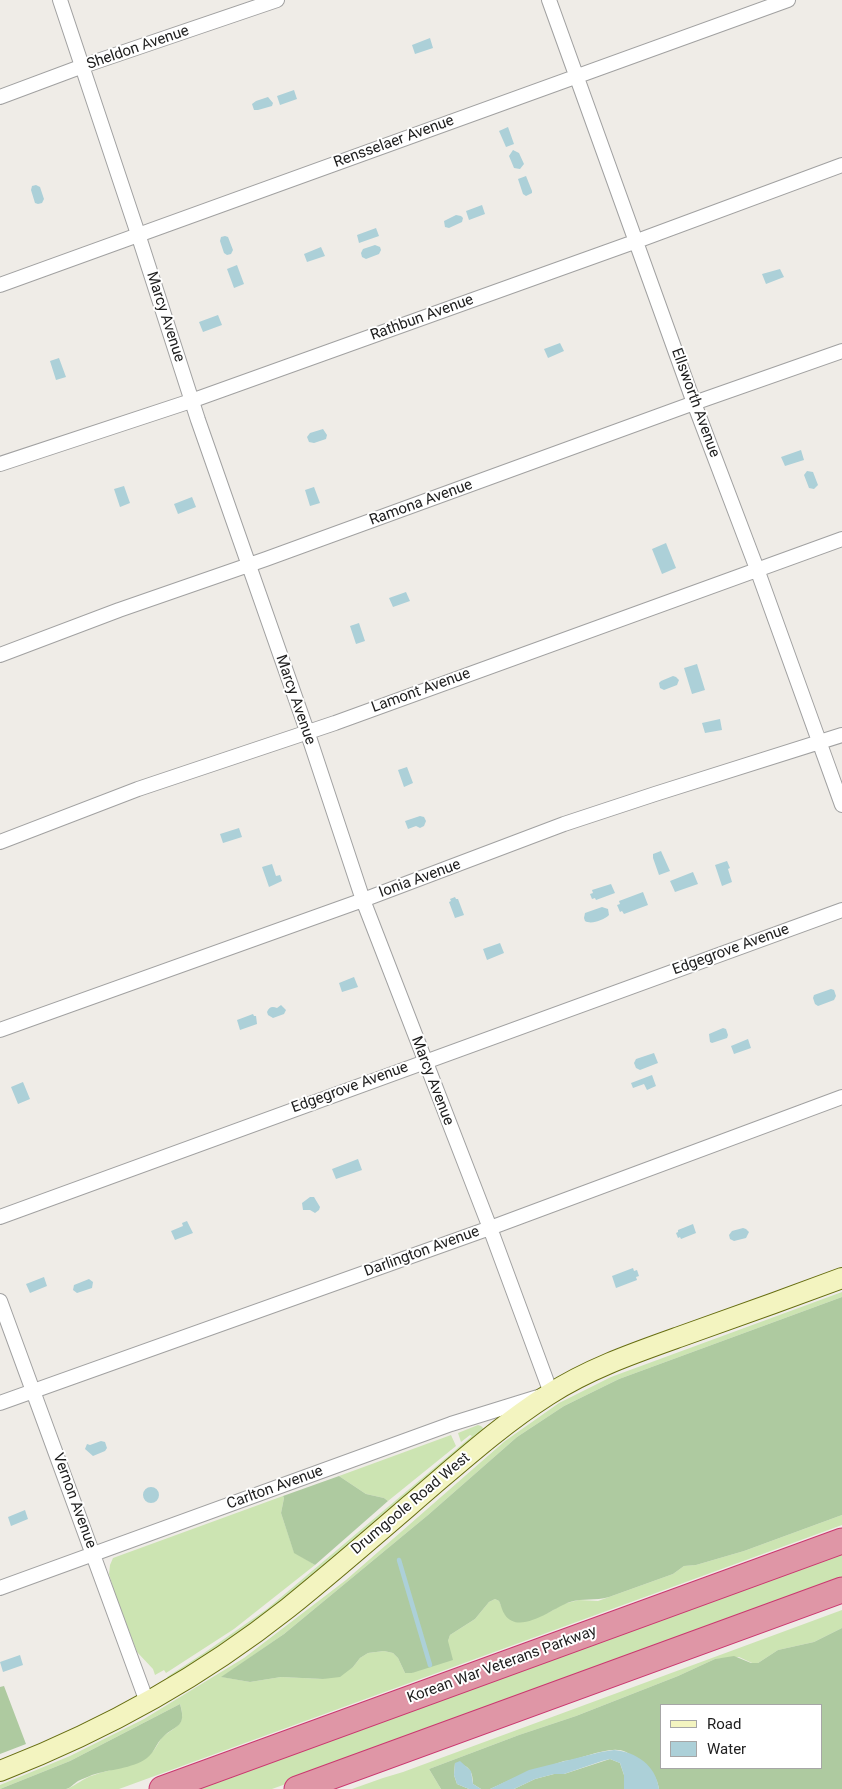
<!DOCTYPE html>
<style>
body{margin:0}
#map{position:relative;width:842px;height:1789px;overflow:hidden;background:#efece7;font-family:Roboto,sans-serif}
canvas{display:block}
.legend{position:absolute;left:660px;top:1704px;width:162px;height:65px;box-sizing:border-box;background:#fff;border:1px solid #a6a6a6;margin:0;padding:6px 9px;list-style:none;font-size:15px;color:#202020}
.legend li{display:flex;align-items:center;gap:10px;height:25px}
.legend b{width:25px;border:1px solid #a6a6a6}
</style>
<div id="map">
<canvas width="842" height="1789"></canvas>
<ul class="legend">
<li><b style="height:6px;background:#f3f4c0"></b>Road</li>
<li><b style="height:14px;background:#acd0d8"></b>Water</li>
</ul>
</div>
<script>
const g = document.querySelector('canvas').getContext('2d');
g.lineJoin = 'round';
function paint(path, color) { g.fillStyle = color; g.fill(path, 'evenodd'); }
function stroke(path, color, width, dash) { g.strokeStyle = color; g.lineWidth = width; g.lineCap = dash ? 'butt' : 'round'; g.setLineDash(dash || []); g.stroke(path); }
function drawText(font, color, halo, rows, align = 'center') {
  g.font = font + ' Roboto,sans-serif'; g.lineWidth = 4; g.setLineDash([]); g.textBaseline = 'middle'; g.strokeStyle = halo; g.fillStyle = color; for (const [text, x, y, turn = 0] of rows) {
    g.save(); g.translate(x, y); g.rotate((+turn || 0) * Math.PI / 180); g.textAlign = isNaN(turn) ? turn : align; if (halo) g.strokeText(text, 0, 0); g.fillText(text, 0, 0); g.restore();
  }
}
paint(new Path2D(`
 M842 1292V1297L619 1379 564 1406 517 1437 428 1515 284 1634 222 1677 250 1682 281 1677 323 1679 353 1667 360 1658 368 1653 384 1651 393 1653 398 1658 405 1673H412L448 1641 450 1635 475 1619 489 1602 495 1599 499 1601 505 1614 548 1613 563 1604 579 1600 598 1601 609 1597 673 1574 684 1566 696 1565 744 1551 842 1515V1525L119 1789H67C77 1785 83 1778 94 1775 118 1767 130 1767 151 1753 157 1748 159 1739 165 1735 179 1725 186 1723 180 1704L70 1761 0 1789V1785L70 1756 144 1719 244 1658 346 1580 505 1441 559 1403 611 1377Z
 M478 1425 481 1426 483 1428 482 1433 267 1613 169 1679 167 1677 204 1653 267 1609 472 1436 470 1435 461 1442 458 1433Z
 M451 1435 456 1446 388 1501 384 1498 366 1494 339 1476Z
 M283 1496 284 1498 281 1513 294 1552 315 1565 234 1629 166 1673 164 1670 155 1675 153 1669 137 1652 115 1594 109 1574 110 1565 113 1558Z
 M842 1554V1582L272 1789H197Z
 M842 1610V1628L814 1642 778 1650 758 1663H752L739 1657 715 1659 678 1676 576 1716 519 1735 429 1769 441 1789H352L383 1778 403 1772Z`), '#cce4b2');
paint(new Path2D(`
 M842 1297V1515L744 1551 696 1565 684 1566 673 1574 609 1597C595 1601 583 1598 570 1602 554 1607 520 1636 505 1615 502 1611 501 1605 499 1601L495 1599 489 1602 475 1619 450 1635 448 1641 453 1660 412 1673H405L398 1658 393 1653 384 1651 368 1653 360 1658 353 1667 340 1677 323 1679 281 1677 250 1682 221 1677 284 1634 428 1515 517 1437 564 1406 619 1379Z
 M339 1476 366 1494 384 1498 388 1501 315 1565 294 1553 281 1513 284 1498 283 1496Z
 M842 1628V1789H659C657 1777 652 1771 642 1764 637 1760 632 1755 626 1752 610 1744 582 1760 564 1761L514 1778 490 1789H481L473 1784C473 1770 468 1765 455 1763L454 1775 457 1784 469 1789H441L429 1769 519 1735 576 1716 678 1676 715 1659 734 1656 751 1663H758L778 1650 814 1642ZM661 1705H821V1768H661Z
 M4 1686 26 1744 0 1754V1687Z
 M180 1704C187 1728 176 1724 163 1737 156 1743 155 1752 147 1758 132 1769 110 1769 92 1775 88 1777 82 1779 78 1781 73 1784 71 1788 66 1789 44 1789 22 1789 0 1789L70 1761Z
 M610 1759 620 1763 624 1775V1789H514L535 1779 554 1774H564Z`), '#aecaa0');
paint(new Path2D(`
 M430 38 433 48 415 54 412 45Z
 M294 90 297 99 280 105 277 96Z
 M268 97 273 103 272 106 258 110H254L252 104 256 101Z
 M508 127 514 144 506 147 499 131Z
 M513 150 519 153 524 164 520 169 514 168 509 156Z
 M526 176 532 191V193L526 196 523 194 518 179Z
 M36 185 40 187 44 199 42 203 38 204 35 203 31 190 32 186Z
 M482 205 485 214 469 220 466 211Z
 M456 215 461 216 463 218 462 222 449 228 445 227 444 221Z
 M376 228 379 236 359 243 357 235Z
 M225 236 228 237 233 250 231 254 227 255 224 253 220 241 221 237Z
 M375 245 380 247 381 250 379 254 366 259 362 257 361 253 363 249Z
 M321 247 325 256 307 262 304 254Z
 M237 265 244 284 234 288 227 269Z
 M780 269 784 277 766 284 762 274Z
 M218 315 222 325 203 332 199 322Z
 M560 343 564 351 548 358 544 349Z
 M59 358 66 377 56 380 50 361Z
 M323 429 327 435 326 439 314 443 309 442 307 437 310 433Z
 M801 450 804 460 785 466 781 457Z
 M807 471 813 472 818 485 814 489 809 488 804 475Z
 M124 486 130 503 120 507 114 489Z
 M314 487 320 503 310 506 305 490Z
 M192 497 196 507 178 514 174 504Z
 M666 543 676 568 662 574 652 549Z
 M406 592 410 601 393 607 389 598Z
 M359 623 365 641 356 644 350 626Z
 M697 664 705 690 692 694 684 668Z
 M673 676 676 677 679 680 677 685 664 690 660 688 659 683 661 681Z
 M720 719 722 730 705 733 702 723Z
 M407 767 413 783 404 787 398 770Z
 M420 816 424 817 426 821 424 826 420 828 416 826 408 829 405 821Z
 M239 828 242 837 223 843 220 834Z
 M661 851 670 871 659 875 653 858V854Z
 M727 861 730 868 728 869 732 882 722 886 715 865Z
 M272 864 276 876 280 875 282 881 269 887 262 867Z
 M693 872 698 884 675 892 670 881Z
 M611 884 615 893 596 900 595 898 592 899 590 894 593 893 592 890Z
 M643 892 648 905 624 914 622 911 620 912 617 905 620 904 619 901Z
 M455 897 456 899H458L464 915 455 918 449 902 451 901 450 899Z
 M602 907 608 909 609 915C604 920 591 925 585 921L584 918 585 913Z
 M500 943 504 953 487 960 483 949Z
 M354 977 358 987 342 992 339 983Z
 M831 989 834 990 836 996 834 1000 818 1006 815 1004 813 998 814 995Z
 M281 1005 286 1010 284 1014 273 1018 268 1015 267 1012C269 1007 272 1006 277 1008Z
 M253 1014 254 1016H256L257 1024 240 1030 237 1020Z
 M723 1028 726 1029 728 1035 727 1038 712 1043 710 1042 709 1034Z
 M748 1039 751 1048 734 1054 731 1046Z
 M654 1053 658 1063 640 1070 636 1068 634 1063 636 1059Z
 M652 1075 656 1086 647 1090 644 1084 633 1088 631 1083Z
 M23 1082 30 1099 18 1104 11 1087Z
 M358 1159 362 1170 336 1179 332 1169Z
 M314 1197 320 1207 319 1210 315 1213 310 1210H303L302 1203 310 1197Z
 M187 1221 193 1233 175 1240 171 1231 183 1226 182 1223Z
 M693 1224 696 1233 681 1239 680 1237 678 1238 676 1233 678 1232V1230Z
 M743 1228 746 1229 749 1232 746 1238 734 1241 730 1239 729 1235 732 1231Z
 M633 1268 634 1271 637 1270 639 1276 636 1277 637 1280 616 1288 612 1276Z
 M44 1277 47 1286 30 1293 26 1284Z
 M89 1279 93 1282 92 1288 77 1293 73 1290 74 1285Z
 M101 1441 105 1442 107 1448 105 1451 93 1456 85 1449 87 1444 90 1445Z
 M143 1495a8 8 0 1 1 16 0a8 8 0 1 1-16 0Z
 M25 1510 28 1519 11 1526 8 1517Z
 M20 1655 23 1665 3 1672 0 1662Z
 M614 1750C636 1752 656 1765 659 1789H624V1775L620 1763 610 1759 602 1761 564 1774H554L535 1779 514 1789H490L529 1770 601 1752Z
 M460 1761 471 1771 473 1784 481 1789H469L457 1784 454 1775 455 1763Z`), '#acd0d8');
stroke(new Path2D(`
 M399 1560 430 1665`), '#acd0d8', 4.5);
const minor = new Path2D(`
 M549 0 694 403 757 569 842 805
 M0 97 83 66 277 0
 M0 285 788 0
 M0 464 191 401 637 241 842 165
 M0 655 119 610 266 559 694 403 842 351
 M0 842 138 789 335 723 842 539
 M0 1030 363 900 564 824 655 794 842 735
 M0 1217 842 910
 M0 1301 147 1702
 M0 1403 490 1228 842 1097
 M0 1588 451 1424 551 1393 490 1228 363 900 307 731 198 420 138 234 60 0`);
const secondary = new Path2D(`
 M0 1771C103 1731 201 1677 288 1608 339 1567 389 1523 439 1480 474 1450 509 1420 548 1395 588 1369 634 1353 679 1337 733 1318 788 1298 842 1278`);
const motorway = new Path2D(`
 M162 1789 842 1541
 M297 1789 842 1590`);
stroke(minor, '#a1a1a1', 16);
stroke(secondary, '#666d10', 22);
stroke(motorway, '#ca376f', 27);
stroke(minor, '#fff', 14);
stroke(secondary, '#f3f4c0', 20);
stroke(motorway, '#df96a6', 25);
drawText('15px', '#202020', '#fff', [
 ["Sheldon Avenue",138,48,-19],
 ["Rensselaer Avenue",394,142,-20],
 ["Marcy Avenue",165,317,72],
 ["Rathbun Avenue",422,318,-20],
 ["Ellsworth Avenue",695,403,70],
 ["Ramona Avenue",421,503,-20],
 ["Lamont Avenue",421,691,-20],
 ["Marcy Avenue",295,700,71],
 ["Ionia Avenue",420,879,-20],
 ["Edgegrove Avenue",731,950,-20],
 ["Marcy Avenue",432,1081,69],
 ["Edgegrove Avenue",350,1088,-20],
 ["Darlington Avenue",422,1252,-20],
 ["Carlton Avenue",275,1488,-20],
 ["Vernon Avenue",74,1501,70],
 ["Drumgoole Road West",411,1504,-40],
 ["Korean War Veterans Parkway",502,1665,-20]
]);
</script>
